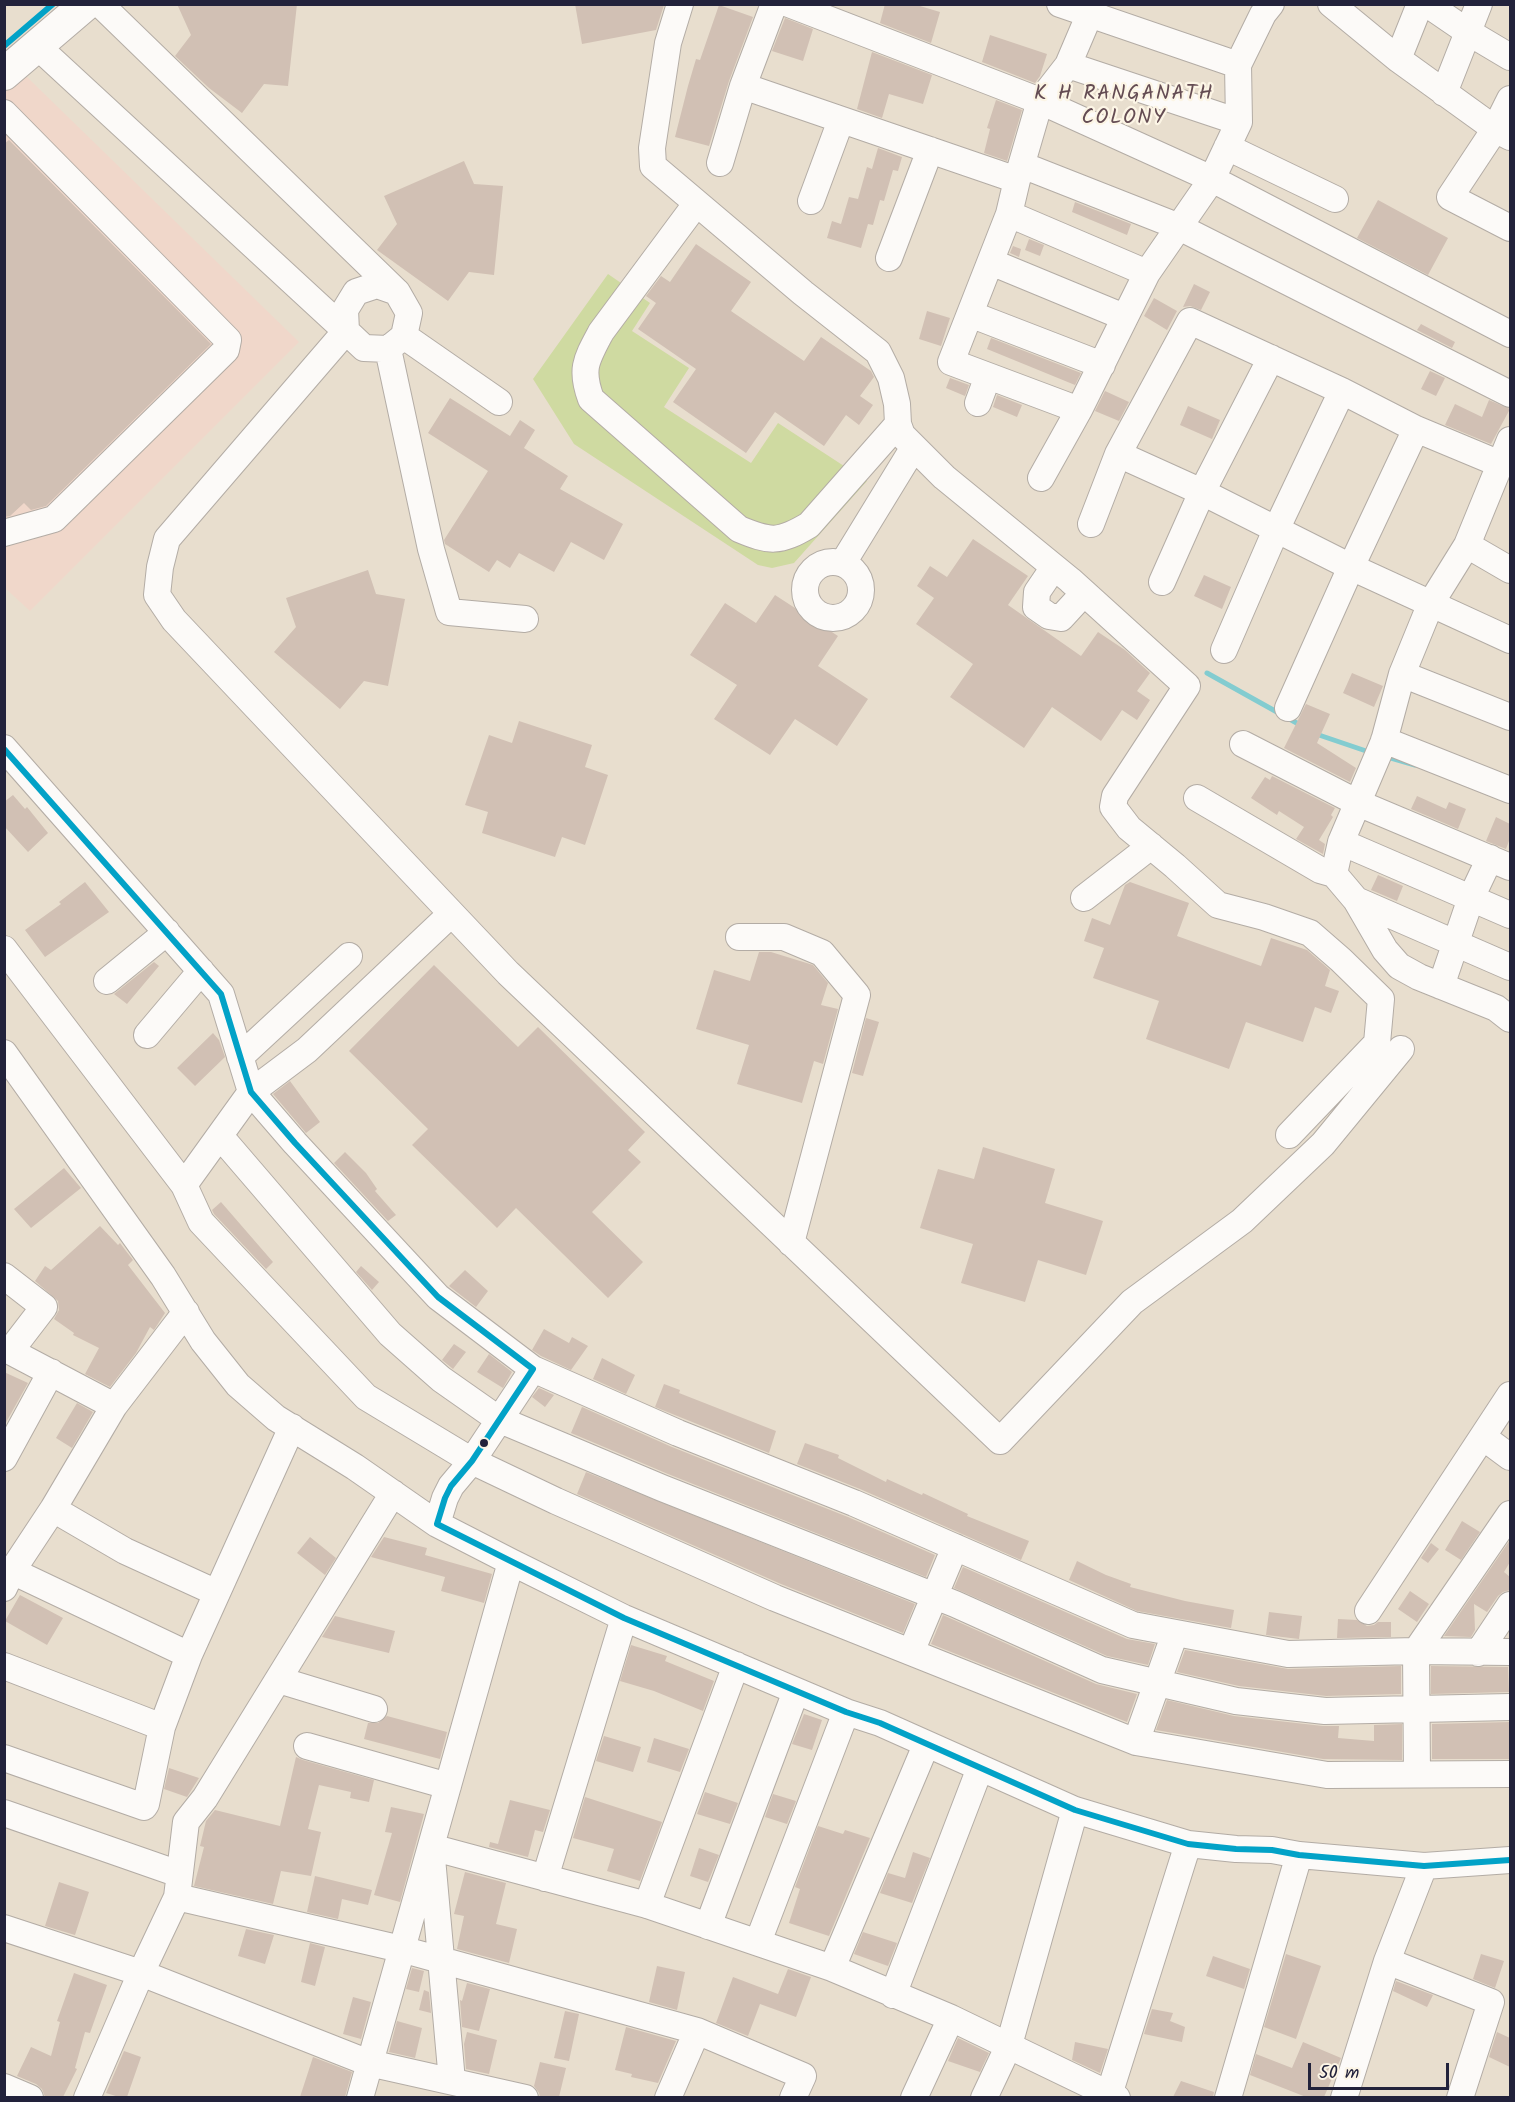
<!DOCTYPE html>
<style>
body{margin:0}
#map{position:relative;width:1515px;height:2102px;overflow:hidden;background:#e8dece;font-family:Kalam,sans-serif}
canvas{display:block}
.frame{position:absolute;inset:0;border:6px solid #22223b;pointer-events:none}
.scale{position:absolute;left:1308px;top:2063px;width:141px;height:27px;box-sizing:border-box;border:3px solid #22223b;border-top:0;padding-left:8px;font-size:18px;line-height:21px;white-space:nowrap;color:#22223b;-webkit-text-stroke:4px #fcf5e5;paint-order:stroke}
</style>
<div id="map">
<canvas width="1515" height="2102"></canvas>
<div class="frame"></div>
<div class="scale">50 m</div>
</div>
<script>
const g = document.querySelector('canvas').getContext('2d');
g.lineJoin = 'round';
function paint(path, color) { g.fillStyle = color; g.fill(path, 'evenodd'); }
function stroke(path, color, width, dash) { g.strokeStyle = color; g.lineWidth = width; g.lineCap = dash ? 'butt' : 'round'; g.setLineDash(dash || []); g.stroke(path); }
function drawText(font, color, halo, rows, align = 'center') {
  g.font = font + ' Kalam,sans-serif'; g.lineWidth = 4.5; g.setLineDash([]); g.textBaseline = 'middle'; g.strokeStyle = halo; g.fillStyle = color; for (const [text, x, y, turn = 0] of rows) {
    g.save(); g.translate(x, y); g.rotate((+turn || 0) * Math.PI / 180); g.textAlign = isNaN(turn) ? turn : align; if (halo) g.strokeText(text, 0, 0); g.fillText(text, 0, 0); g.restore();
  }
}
paint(new Path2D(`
 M13 61 27 77 299 342 30 611 4 587V70Z`), '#f0d7ca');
paint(new Path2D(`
 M608 274 650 303 632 331 689 368 664 407 751 463 778 423 867 481 794 563 772 568 758 565 574 444 533 379Z`), '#cfdaa1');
stroke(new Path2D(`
 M1207 673 1302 726
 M1316 734 1372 753
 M1384 756 1415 765`), '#83ccd0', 5);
paint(new Path2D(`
 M177 4H297L288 86 264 84 242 113 209 88 175 56 191 35Z
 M575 4H664V5L656 30 582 44Z
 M885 4H920V6L940 12 931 43 880 23Z
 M719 5 753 17 729 81 709 146 675 137 688 86 696 59 700 60Z
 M785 18 813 29 803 61 772 51Z
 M990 35 1047 54 1040 76 1035 83 982 62Z
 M872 52 932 75 923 104 889 94 882 118 857 109Z
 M996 100 1022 110 1007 161 984 153 990 129 987 128Z
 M9 140 211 344 46 506 31 510 24 503 10 516 4 517V144Z
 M878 148 902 157 898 171 893 170 884 201 880 200 873 225 868 224 861 248 827 238 832 221 841 224 849 197 858 199 867 167 872 169Z
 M464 161 474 184 503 186 494 275 469 272 448 301 377 250 397 224 384 196Z
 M1378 200 1448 238 1428 275 1357 238Z
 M1075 202 1131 224 1127 235 1072 212Z
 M1029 239 1044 245 1040 256 1025 250Z
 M696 244 751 282 731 311 804 361 821 337 871 371 874 377 860 396 873 405 859 425 846 415 824 446 775 412 746 453 673 402 696 369 638 329 656 303 646 296 661 276 670 282Z
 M1013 246 1021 249 1019 257 1010 253Z
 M1194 284 1210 292 1201 310 1190 306 1183 307Z
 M1154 298 1177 311 1167 330 1144 316Z
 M927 311 950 318 941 346 919 339Z
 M1421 324 1455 342 1452 348 1417 330Z
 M991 338 1081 373 1075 385 987 349Z
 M1430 371 1445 378 1436 396 1421 389Z
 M950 378 969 385 965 396 946 388Z
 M1105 391 1129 402 1119 421 1095 411Z
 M997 395 1022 405 1017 417 993 407Z
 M450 398 510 436 520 420 535 430 524 448 568 476 560 489 623 524 604 560 571 542 554 572 519 553 510 568 497 560 489 572 445 544 444 540 488 471 428 433Z
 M1489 400 1510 409 1491 444 1445 425 1455 404 1482 417Z
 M1188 406 1220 420 1212 439 1180 425Z
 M973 539 1028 576 1008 605 1081 656 1098 632 1125 650 1150 673 1137 691 1150 700 1137 720 1122 710 1101 741 1052 707 1024 748 950 697 973 664 916 624 934 598 917 586 930 566 947 577Z
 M368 570 376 594 405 599 388 686 364 681 340 709 274 652 296 627 286 598Z
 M1204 575 1231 587 1222 609 1194 596Z
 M775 595 838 636 818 666 868 699 837 746 795 719 770 755 714 719 737 685 690 655 725 603 756 623Z
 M1352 673 1383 686 1374 707 1343 693Z
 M1306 704 1330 714 1317 743 1356 768 1350 782 1284 748Z
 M519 721 592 745 585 767 608 775 585 845 562 837 555 857 482 833 488 812 465 805 489 735 512 743Z
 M1272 776 1335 808 1331 815 1333 817 1319 840 1325 844 1323 854 1296 839 1304 827 1279 811 1277 815 1251 798 1265 777 1270 780Z
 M13 795 25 809 27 807 48 833 28 852 4 826V802Z
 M1417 796 1446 809 1449 802 1466 809 1458 829 1411 809Z
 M1496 817 1510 824V838L1506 849 1486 841Z
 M1378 875 1403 886 1397 901 1371 890Z
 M85 882 109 912 45 957 25 930 61 904 59 902Z
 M1130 882 1189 903 1177 936 1261 966 1271 938 1307 950 1330 970 1325 986 1339 991 1331 1013 1315 1007 1303 1042 1246 1022 1229 1069 1146 1039 1159 1001 1093 978 1104 948 1084 941 1092 918 1110 925 1125 885Z
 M759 952H771L813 965 828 983 821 1005 838 1009 823 1064 814 1061 802 1103 737 1084 749 1045 696 1029 714 970 750 981Z
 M154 962 159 966 127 1004 114 994Z
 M434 965 518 1047 538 1027 645 1132 628 1150 641 1162 592 1212 643 1262 608 1298 516 1208 497 1228 412 1145 428 1129 349 1051Z
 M866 1018 879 1022 863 1076 852 1073Z
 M213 1033 219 1040 225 1057 195 1086 177 1068Z
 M290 1081 320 1122 306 1133 273 1094Z
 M983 1147 1055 1169 1045 1203 1103 1221 1086 1275 1038 1260 1025 1302 961 1283 973 1244 920 1228 938 1169 974 1179Z
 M345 1152 366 1173 377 1189 375 1191 396 1215 388 1221 334 1163Z
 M64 1168 81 1188 31 1228 14 1209Z
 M221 1202 273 1262 266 1269 214 1214 212 1210Z
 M100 1226 118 1245 120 1243 126 1251 133 1260 128 1265 165 1313 154 1330 150 1327 136 1353 110 1387 85 1374 99 1348 73 1335 74 1333 54 1319 59 1310 58 1301 35 1281 45 1266 51 1270Z
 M361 1266 379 1282 372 1290 356 1272Z
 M465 1270 488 1291 476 1307 449 1286Z
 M544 1329 569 1343 572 1337 588 1346 571 1370 541 1356 532 1350Z
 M454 1344 466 1352 453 1369 442 1360Z
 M489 1354 512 1372 503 1388 477 1372Z
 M602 1358 635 1375 626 1394 593 1379Z
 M4 1372 28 1383 4 1426Z
 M664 1384 680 1390 679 1393 776 1431 769 1453 655 1407Z
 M539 1388 554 1395 545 1407 532 1397Z
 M77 1403 93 1412 72 1448 56 1438Z
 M582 1407 672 1447 848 1517 935 1555 926 1577 668 1474 571 1433Z
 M805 1443 839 1455 838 1458 886 1482 887 1479 922 1495 923 1493 968 1514 967 1516 1029 1541 1021 1560 860 1489 797 1464Z
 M586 1472 915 1604 903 1633 781 1584 577 1494Z
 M1462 1521 1480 1532 1461 1560 1445 1550Z
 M310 1537 336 1558 325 1575 297 1553Z
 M384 1537 427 1548 425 1555 492 1574 484 1603 441 1591 445 1577 371 1557Z
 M1510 1540V1562L1504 1572 1510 1577V1590L1503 1592 1498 1596 1487 1612 1474 1604 1475 1630 1471 1637 1444 1636Z
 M1431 1543 1439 1549 1428 1563 1421 1558Z
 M1077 1561 1106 1575 1131 1584 1130 1587 1185 1601 1234 1610 1231 1628 1137 1611 1069 1580Z
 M963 1567 1127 1639 1155 1644 1148 1665 1107 1656 954 1588Z
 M1410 1591 1429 1604 1417 1622 1398 1609Z
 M20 1595 63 1618 47 1645 5 1621Z
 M1269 1612 1302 1616 1299 1639 1266 1635Z
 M943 1615 1096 1684 1137 1694 1127 1722 931 1644Z
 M335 1616 395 1631 389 1653 322 1637Z
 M1338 1619 1357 1620 1367 1626 1374 1625 1378 1622H1391V1637L1337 1638Z
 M631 1645 667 1656 665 1661 714 1681 703 1711 654 1691 620 1681Z
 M1185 1650 1288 1669 1401 1666V1694L1326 1696 1239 1686 1177 1672Z
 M1431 1666 1508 1667 1509 1692 1431 1694Z
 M1167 1700 1234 1716 1323 1726H1339L1338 1738 1374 1741V1725L1402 1724V1760L1323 1759 1156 1730Z
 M804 1714 822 1720 812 1750 792 1744Z
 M387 1716 447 1732 440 1759 364 1739 368 1723H378Z
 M1510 1722V1759H1432V1724Z
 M604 1736 641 1747 633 1772 596 1761Z
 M654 1738 689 1749 680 1772 647 1762Z
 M296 1757 303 1760 374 1780 369 1802 350 1798 351 1792 319 1785 308 1829 321 1832 311 1876 281 1871 273 1904 194 1886 204 1847 200 1846 206 1821 215 1810 280 1826Z
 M169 1768 199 1778 187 1797 164 1789Z
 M705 1792 738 1803 730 1824 697 1814Z
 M773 1794 796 1801 787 1824 765 1817Z
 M585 1797 662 1822 640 1881 607 1871 614 1849 573 1838Z
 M510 1800 550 1810 543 1832 535 1830 528 1857 489 1847 490 1842 498 1844Z
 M391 1807 424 1814 400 1902 374 1895 392 1833 385 1832Z
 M818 1826 843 1834 845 1830 870 1838 829 1936 789 1923 800 1889 795 1887Z
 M699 1848 719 1855 708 1882 690 1876Z
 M913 1852 930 1858 912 1903 880 1893 888 1873 905 1878Z
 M465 1872 506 1883 496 1924 517 1929 509 1963 457 1949 464 1916 454 1914Z
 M315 1876 372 1890 368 1905 342 1899 338 1919 307 1912Z
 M59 1882 89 1892 75 1935 45 1926Z
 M246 1929 274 1935 265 1964 238 1956Z
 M863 1932 897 1943 888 1966 854 1954Z
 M310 1943 325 1947 315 1986 301 1982Z
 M1286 1954 1321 1966 1296 2039 1264 2027Z
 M1481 1954 1504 1961 1495 1988 1473 1979Z
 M1213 1956 1250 1969 1244 1989 1206 1976Z
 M657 1966 685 1972 677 2010 649 2002Z
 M412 1968 424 1971 419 1992 406 1989Z
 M788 1969 811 1977 796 2017 760 2004 748 2036 716 2023 733 1977 778 1994Z
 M74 1973 107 1985 90 2033 85 2032 75 2068 77 2069 63 2097H45L42 2089 36 2084 17 2076 31 2047 51 2056 60 2022 57 2021Z
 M1396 1981 1433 1995 1427 2007 1393 1991Z
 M467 1983 490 1989 479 2031 462 2027 460 2000 462 2001Z
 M424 1990 429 1992 431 2013 419 2010Z
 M353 1997 371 2002 361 2039 343 2034Z
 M1152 2009 1173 2013 1170 2021 1185 2027 1182 2042 1144 2034Z
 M565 2011 579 2014 569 2061 554 2058Z
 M397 2021 422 2028 415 2058 389 2052Z
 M626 2027 676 2041 658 2083 631 2077 632 2074 615 2070Z
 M467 2032 497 2040 489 2074 466 2069 464 2044Z
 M1497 2032 1510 2038V2067L1489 2057Z
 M958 2038 989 2053 980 2072 948 2061Z
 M1075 2042 1108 2049 1100 2073 1072 2060Z
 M1303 2042 1341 2058 1324 2097H1306L1250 2075 1256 2054 1292 2068Z
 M124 2051 141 2057 127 2097H119L106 2093Z
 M313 2057 352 2072 345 2097H300Z
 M540 2062 566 2068 559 2097H540L539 2093 534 2086Z
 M1181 2081 1214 2092 1213 2097H1173Z`), '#d1c0b4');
const minor = new Path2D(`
 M100 4 397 292 409 313 404 336 388 349 364 348 346 331 345 310 356 292 377 285 397 292
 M680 4 668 43 652 148 653 166 803 293 878 352 891 378 897 404 898 424 902 435 944 477 1070 580 1187 686 1115 796 1113 807 1129 828 1175 866 1218 905 1264 917 1310 933 1341 960 1381 999 1377 1043 1289 1135
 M789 4 1040 101 1212 179 1510 334
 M1060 4 1238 65
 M1331 4 1398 59 1495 129 1510 137
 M1427 4 1468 32 1510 57
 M37 46 346 331 167 539 160 567 157 595 174 620 508 973 1000 1441 1132 1302 1242 1221 1323 1144 1401 1049
 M1398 59 1420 4
 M1068 65 1239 122
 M743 86 1017 180
 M1444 93 1479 4
 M1510 99 1495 129 1450 197 1510 228
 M4 113 228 340 226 350 54 519 4 533
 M1227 147 1335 199
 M720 163 743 86 774 4
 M1022 165 1177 226 1510 394
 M811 201 841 120
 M696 204 601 332C586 360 580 369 591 399L739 529C770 542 779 543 809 525L898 424
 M1009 214 1147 273
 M889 258 930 150
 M991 262 1124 317
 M970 314 1102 365
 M404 336 499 402
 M388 349 431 549 449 612 525 619
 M978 403 988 376
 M1079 410 951 362 1009 214 1017 180 1040 101 1068 65 1094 4
 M1510 440 1467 545 1431 603 1402 674 1384 741 1341 842 1510 915
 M1118 454 1202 492 1351 567 1510 640
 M1041 478 1079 410 1147 273 1212 179 1239 122 1238 65 1263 14 1271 4
 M1091 524 1118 454 1190 321 1342 391 1416 429 1500 464
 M1467 545 1510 570
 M805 590a28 28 0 1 1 56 0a28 28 0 1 1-56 0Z
 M843 563 914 447
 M1054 567 1037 592 1036 607 1049 616 1061 618 1084 593
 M1162 582 1202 492 1271 358
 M1224 650 1276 530 1342 391
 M1402 674 1510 717
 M1288 708 1351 567 1416 429
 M1384 740 1510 790
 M1243 744 1358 803 1510 867
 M4 748 221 994 251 1092 295 1143 438 1297 533 1369 472 1461 451 1486 445 1498 437 1524
 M1197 798 1320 870 1334 874
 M1341 842 1334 874 1356 900 1385 950 1399 966 1419 977 1496 1008 1510 1019
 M1084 898 1151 846
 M1356 900 1510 967
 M739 937H784L822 953 857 995 791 1243
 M4 949 184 1185 201 1222 366 1397 472 1461 556 1501 775 1598 1136 1742 1327 1775 1510 1774
 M107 981 167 932
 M1441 986 1471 898 1490 858
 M147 1035 201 971
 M4 1053 163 1276 203 1341 238 1385 276 1418 355 1467 437 1524 511 1562 624 1618 846 1712 880 1723 1075 1810 1188 1844 1236 1849 1272 1850 1299 1855 1424 1866 1510 1860
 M240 1057 349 956
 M220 1136 390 1334 441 1379 498 1419 662 1488 955 1604 1102 1670 1236 1701 1325 1711 1510 1707
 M184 1185 251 1092 307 1050 451 914
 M4 1276 44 1307 11 1350
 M4 1348 114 1406
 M533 1369 678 1433 854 1503 1133 1625 1288 1654 1416 1651 1510 1652
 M1483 1437 1510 1457
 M4 1458 51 1372
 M53 1509 125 1551 217 1593
 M12 1571 189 1655
 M4 1588 12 1571 53 1509 114 1406 186 1312
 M1368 1611 1510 1395
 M911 1652 955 1547
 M1478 1653 1510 1605
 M4 1666 162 1727
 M279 1680 374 1709
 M1136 1742 1175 1633
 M307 1746 448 1786
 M4 1758 144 1807 146 1804 162 1727 189 1655 292 1427
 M1417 1774 1416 1651 1510 1514
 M4 1813 179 1874
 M545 1878 624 1618
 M177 1897 401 1949 697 2031 803 2076 793 2098
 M647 1905 736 1665
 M708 1926 796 1691
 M4 1928 141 1973 369 2063 525 2098
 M758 1942 846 1712
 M1387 1961 1491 2002 1460 2098
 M832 1968 926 1745
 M893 1995 980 1768
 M452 2081 431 1847 647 1905 832 1968 951 2018 1117 2098
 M4 2087 30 2098
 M87 2098 141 1973 177 1897 186 1822 205 1798 393 1493
 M360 2098 511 1562
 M668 2098 697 2031
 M914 2098 951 2018
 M984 2098 1009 2045 1075 1810
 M1108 2098 1188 1844
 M1228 2098 1299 1855
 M1344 2098 1387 1961 1424 1866`);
const major = new Path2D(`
 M4 74 86 4`);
stroke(minor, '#b3aca5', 28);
stroke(major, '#b3aca5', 34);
stroke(minor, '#fcfaf8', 26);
stroke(major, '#fcfaf8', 32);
stroke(new Path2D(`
 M4 46 53 4
 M4 749 221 994 251 1092 295 1143 438 1297 533 1369 472 1461 451 1486 445 1498 437 1524 624 1618 846 1712 880 1723 1075 1810 1188 1844 1236 1849 1272 1850 1299 1855 1424 1866 1510 1860`), '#02a2c7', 6);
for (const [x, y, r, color] of [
 [484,1443,5,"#22223b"]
]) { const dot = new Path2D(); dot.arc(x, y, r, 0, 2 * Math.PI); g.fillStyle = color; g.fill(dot); stroke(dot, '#fcf5e5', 2); }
g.letterSpacing = '1.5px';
drawText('21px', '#644c53', '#fcf5e5', [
 ["K H RANGANATH",1124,95],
 ["COLONY",1124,119]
]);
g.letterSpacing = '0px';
</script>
